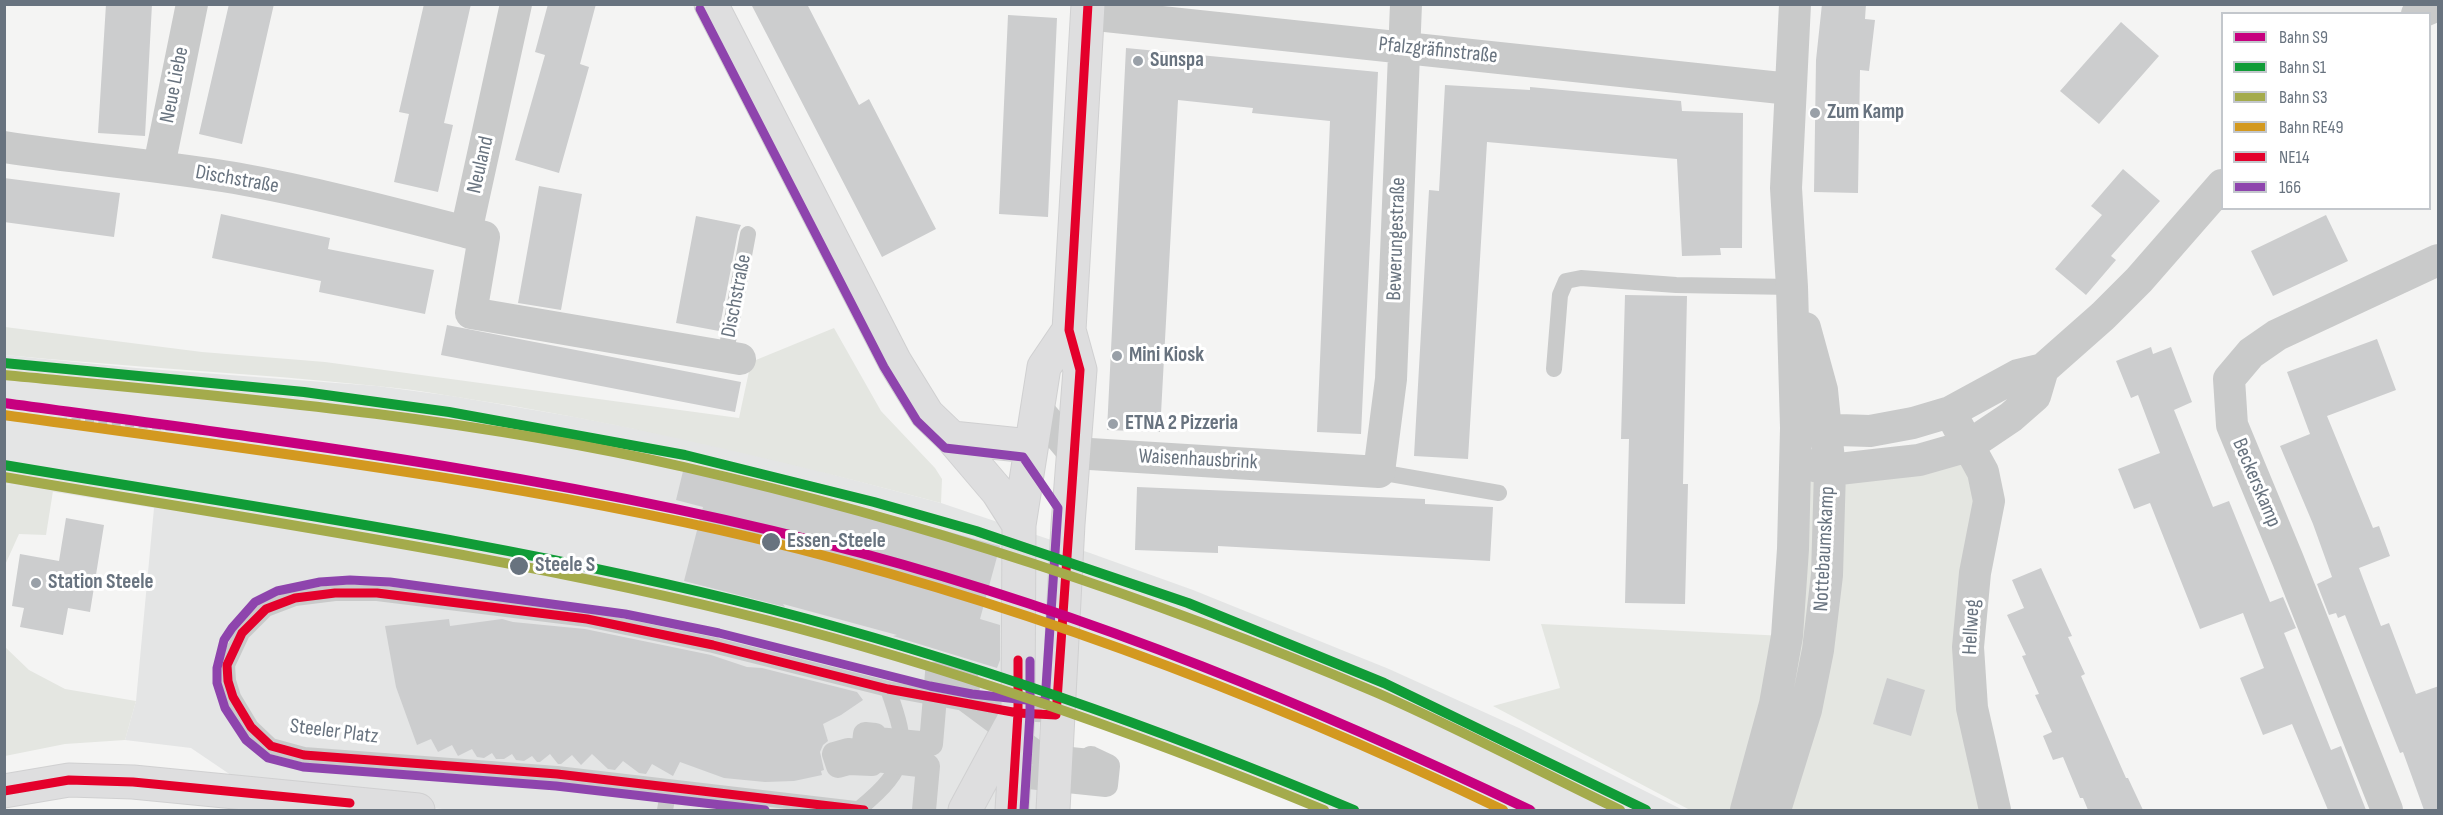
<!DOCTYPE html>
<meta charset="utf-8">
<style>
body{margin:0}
#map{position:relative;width:2443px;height:815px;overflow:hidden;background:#f4f4f3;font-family:"Sofia Sans Condensed",sans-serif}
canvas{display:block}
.frame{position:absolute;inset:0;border:6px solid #68737f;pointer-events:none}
.legend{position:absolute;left:2221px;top:12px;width:210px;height:198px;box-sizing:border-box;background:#fff;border:2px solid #c3c7cc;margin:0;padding:8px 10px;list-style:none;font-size:18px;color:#68737f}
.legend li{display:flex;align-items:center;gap:12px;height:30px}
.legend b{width:30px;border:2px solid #c3c7cc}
</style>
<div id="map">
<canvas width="2443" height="815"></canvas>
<div class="frame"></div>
<ul class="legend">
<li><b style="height:8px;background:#c7007f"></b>Bahn S9</li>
<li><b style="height:8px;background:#109c37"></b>Bahn S1</li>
<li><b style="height:8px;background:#a4ab4c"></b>Bahn S3</li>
<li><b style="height:8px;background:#d39920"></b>Bahn RE49</li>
<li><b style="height:8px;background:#e4002b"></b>NE14</li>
<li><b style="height:8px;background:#8e44ad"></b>166</li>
</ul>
</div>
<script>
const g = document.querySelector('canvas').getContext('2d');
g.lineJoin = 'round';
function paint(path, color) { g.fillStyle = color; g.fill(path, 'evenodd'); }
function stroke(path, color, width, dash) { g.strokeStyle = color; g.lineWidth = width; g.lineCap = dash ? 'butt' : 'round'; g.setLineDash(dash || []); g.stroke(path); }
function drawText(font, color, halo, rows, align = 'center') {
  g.font = font + ' "Sofia Sans Condensed",sans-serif'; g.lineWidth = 6; g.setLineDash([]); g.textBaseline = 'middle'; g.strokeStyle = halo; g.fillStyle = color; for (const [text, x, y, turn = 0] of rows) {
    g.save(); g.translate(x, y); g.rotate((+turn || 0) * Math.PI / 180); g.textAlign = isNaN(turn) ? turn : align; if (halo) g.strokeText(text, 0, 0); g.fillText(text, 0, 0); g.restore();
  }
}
paint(new Path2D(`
 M5 355 136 368 377 386 452 396 575 417 699 441 820 471 941 503 1090 553 1193 590 1389 669 1519 728 1683 810H1322L1156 743 1040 703 1039 772 1036 810H451L250 788 191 748 125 740 136 701 154 508 5 484Z`), '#e4e5e5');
paint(new Path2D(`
 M5 327 202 352 325 362 739 418 751 362 834 328 881 411 935 468 942 479 941 503C799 465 658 431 513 406 467 399 422 390 376 386 252 373 128 367 5 355Z
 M1967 449 1981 471 1971 572 1990 810H1749L1798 464Z
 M5 484 53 491 46 535 19 534 5 565Z
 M1541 624 1785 636 1743 810H1690L1493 706 1560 688Z
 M4 646 29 670 65 689 136 701 125 740 65 744 5 756Z`), '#e4e6e1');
paint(new Path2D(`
 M106 4H152L145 136 98 133Z
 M229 4H274L242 144 199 134Z
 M424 4H471L444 123 453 125 438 192 394 182 409 114 399 112Z
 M548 4H596L580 64 589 67 559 173 515 160 545 55 535 52Z
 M751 4H807L859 105 869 99 936 229 882 257Z
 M1822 4H1866L1865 19 1875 20 1869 71 1860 70 1858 193 1814 192 1816 60Z
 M1008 15 1057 18 1048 217 999 214Z
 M2121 22 2159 56 2099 124 2060 91Z
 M1126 48 1378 72 1361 434 1317 432 1330 121 1252 113 1253 108 1178 100 1160 432 1107 430Z
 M1445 85 1530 90V87L1681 101 1682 111 1743 113 1742 248H1720L1721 255 1682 256 1677 159 1487 142 1468 459 1414 456 1429 190 1439 191Z
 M2123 169 2160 201 2111 256 2116 260 2086 295 2055 269 2102 215 2091 206Z
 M4 178 120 193 114 237 4 222Z
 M539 186 582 194 561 310 518 303Z
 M221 214 330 238 328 249 434 270 425 314 319 292 321 281 212 258Z
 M2326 215 2348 261 2273 296 2251 251Z
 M696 216 741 225 738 232 719 331 676 323Z
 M1625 295 1687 296 1683 484H1688L1685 604 1625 603 1629 439H1621Z
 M447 325 741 382 735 412 441 355Z
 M2377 339 2396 390 2327 416 2373 528 2379 526 2390 556 2359 568 2381 626 2389 623 2416 694 2439 686V810H2424L2403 752 2400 753 2345 615 2338 618 2336 613 2329 615 2317 584 2332 577 2313 524 2280 446 2310 434 2287 372Z
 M2151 347 2153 354 2171 347 2192 402 2174 410 2213 507 2229 501 2270 602 2283 597 2296 628 2284 633 2331 750 2341 746 2366 810H2328L2292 724 2263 735 2240 678 2264 668 2243 613 2200 629 2150 503 2134 509 2118 469 2160 453 2138 395 2131 398 2116 361Z
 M685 463 871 510 1000 546 980 619 1000 625V660L997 668 893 636 897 635 783 604 785 607 684 581 703 507 676 500Z
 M1137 487 1425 499V504L1493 507 1490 561 1218 546V553L1135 550Z
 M66 518 104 525 90 612 68 608 63 635 20 627 24 608 12 606 20 554 59 561Z
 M2041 568 2072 636 2068 637 2085 674 2081 676 2126 778H2128L2143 810H2088L2083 798H2080L2063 757 2053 760 2043 736 2052 732 2035 695 2039 694 2022 656 2026 655 2007 615 2024 608 2012 580Z
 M449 619 450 626 502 619 513 622 585 629 711 655 747 667 762 668 857 692 863 700 841 715 823 724 828 741 823 745 820 752 824 770 821 771 822 775 794 781 765 782 724 778 680 762 673 776 652 764 646 774 639 773 623 761 615 770 608 769 592 754 581 765 572 755 561 764H558L550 754 540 762H537L532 756 524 761 516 760 512 754 504 759H496L492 753 484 758 477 757 472 749 458 756 452 745 438 752 431 739 417 745 396 687 385 626Z
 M1887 678 1925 690 1911 736 1873 724Z`), '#cccdce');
const secondary = new Path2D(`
 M711 4 895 362 927 414 952 438 998 492 1019 525
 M952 438 1030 446
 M4 791 69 780 133 782 418 810
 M965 810 1012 723
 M1012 810 1018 713 1019 525 1044 367 1069 330
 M1053 810 1068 524 1080 370 1069 330 1088 4`);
stroke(secondary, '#d0d0d1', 35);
stroke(new Path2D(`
 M725 357 748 234
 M1554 369 1560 295 1566 281 1581 278 1676 285 1792 287
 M1379 472 1499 493
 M859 809C911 767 909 748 888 689
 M665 810 669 788
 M864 810 557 774 304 755 271 746 251 727 233 697 228 681 227 665 242 633 266 609 295 598 335 593H377L587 619 713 645 888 689 1018 713 1056 715`), '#c9caca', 16);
stroke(new Path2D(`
 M924 810 928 766 876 760 872 764 849 763 838 766 834 754 848 750 863 752 865 734 875 735 877 739 931 744 937 673 968 682 967 701 1041 756 1090 761 1091 758 1108 766 1106 785 1000 774`), '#c9caca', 24);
stroke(new Path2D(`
 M516 4 466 232 484 237 471 313 740 359
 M1087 14 1790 89
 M2417 14 2438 5
 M4 147C81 159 158 165 235 178 313 192 389 212 466 232
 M159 166 192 4
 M1037 409 1074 453 1379 472 1391 379 1406 4
 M1950 412 1983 472 1989 501 1975 573 1968 647 1972 708 1995 810
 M1806 429 1870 431 1913 423 1950 412 2018 375 2043 369 2103 316 2139 280 2222 185
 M1811 465 1830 470 1874 465 1919 460 1968 446 2011 417 2035 396 2043 369
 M1746 810 1775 704 1787 636 1793 549 1796 428 1792 287 1786 188 1795 4
 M1775 810 1806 710 1818 650 1827 575 1830 470 1822 390 1805 328
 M2387 810 2288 560 2232 425 2229 379 2251 353 2277 335 2438 260`), '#c9caca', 32);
stroke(secondary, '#dededf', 33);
stroke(new Path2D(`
 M4 418 97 421 264 439
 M1458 777 1535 810`), '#bfc0c1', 4.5, [9, 4.5]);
stroke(new Path2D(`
 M4 791 69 780 133 782 350 803
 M864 810 557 774 304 755 271 746 251 727 233 697 228 681 227 665 242 633 266 609 295 598 335 593H377L587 619 713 645 888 689 1018 713 1056 715 1080 370 1069 330 1088 4
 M1012 810 1018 713V660`), '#e4002b', 9);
stroke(new Path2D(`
 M700 9 884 367 917 421 945 448 1023 457 1058 508 1045 702 972 694 930 686 719 633 625 614 390 582 350 580 320 582 277 591 255 602 232 628 224 640 217 668V683L225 708 246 740 268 758 303 767 556 786 765 810
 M1024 810 1030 714V661`), '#8e44ad', 9);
stroke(new Path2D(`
 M4 403C291 442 580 478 861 553 1095 616 1312 706 1530 810`), '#c7007f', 10);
stroke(new Path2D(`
 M4 363 304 392 449 412 685 455 874 502 976 531 1188 603 1384 683 1646 810
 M4 465C259 508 521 545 770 609 970 661 1164 730 1354 810`), '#109c37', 10);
stroke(new Path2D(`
 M4 375C232 397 461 416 684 467 921 521 1152 597 1375 692 1458 728 1538 771 1620 810
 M4 477C259 521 516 557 766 620 957 669 1142 735 1324 810`), '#a4ab4c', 10);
stroke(new Path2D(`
 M4 415C255 450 508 480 754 538 1014 600 1263 695 1503 810`), '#d39920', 10);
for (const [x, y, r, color] of [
 [1138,61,6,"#99a0a8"],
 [1815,113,6,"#99a0a8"],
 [1117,356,6,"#99a0a8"],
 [1113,424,6,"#99a0a8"],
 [771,542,10,"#68737f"],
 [519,566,10,"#68737f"],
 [36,583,6,"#99a0a8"]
]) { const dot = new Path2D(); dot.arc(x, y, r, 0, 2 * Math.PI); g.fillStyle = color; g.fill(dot); stroke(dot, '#fff', 2); }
drawText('21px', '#68737f', '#fff', [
 ["Pfalzgräfinstraße",1438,51,6],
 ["Neue Liebe",175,85,-79],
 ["Neuland",481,165,-77],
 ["Dischstraße",237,180,10],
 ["Bewerungestraße",1397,239,-88],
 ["Dischstraße",737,296,-79],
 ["Waisenhausbrink",1198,460,3],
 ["Beckerskamp",2256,483,67],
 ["Nottebaumskamp",1825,549,-87],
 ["Hellweg",1972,627,-87],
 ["Steeler Platz",334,732,7]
]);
drawText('bold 21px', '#68737f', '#fff', [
 ["Sunspa",1150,61],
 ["Zum Kamp",1827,113],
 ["Mini Kiosk",1129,356],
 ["ETNA 2 Pizzeria",1125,424],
 ["Station Steele",48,583]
], 'left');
drawText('bold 21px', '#68737f', '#fff', [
 ["Essen-Steele",787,542],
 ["Steele S",535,566]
], 'left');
</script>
